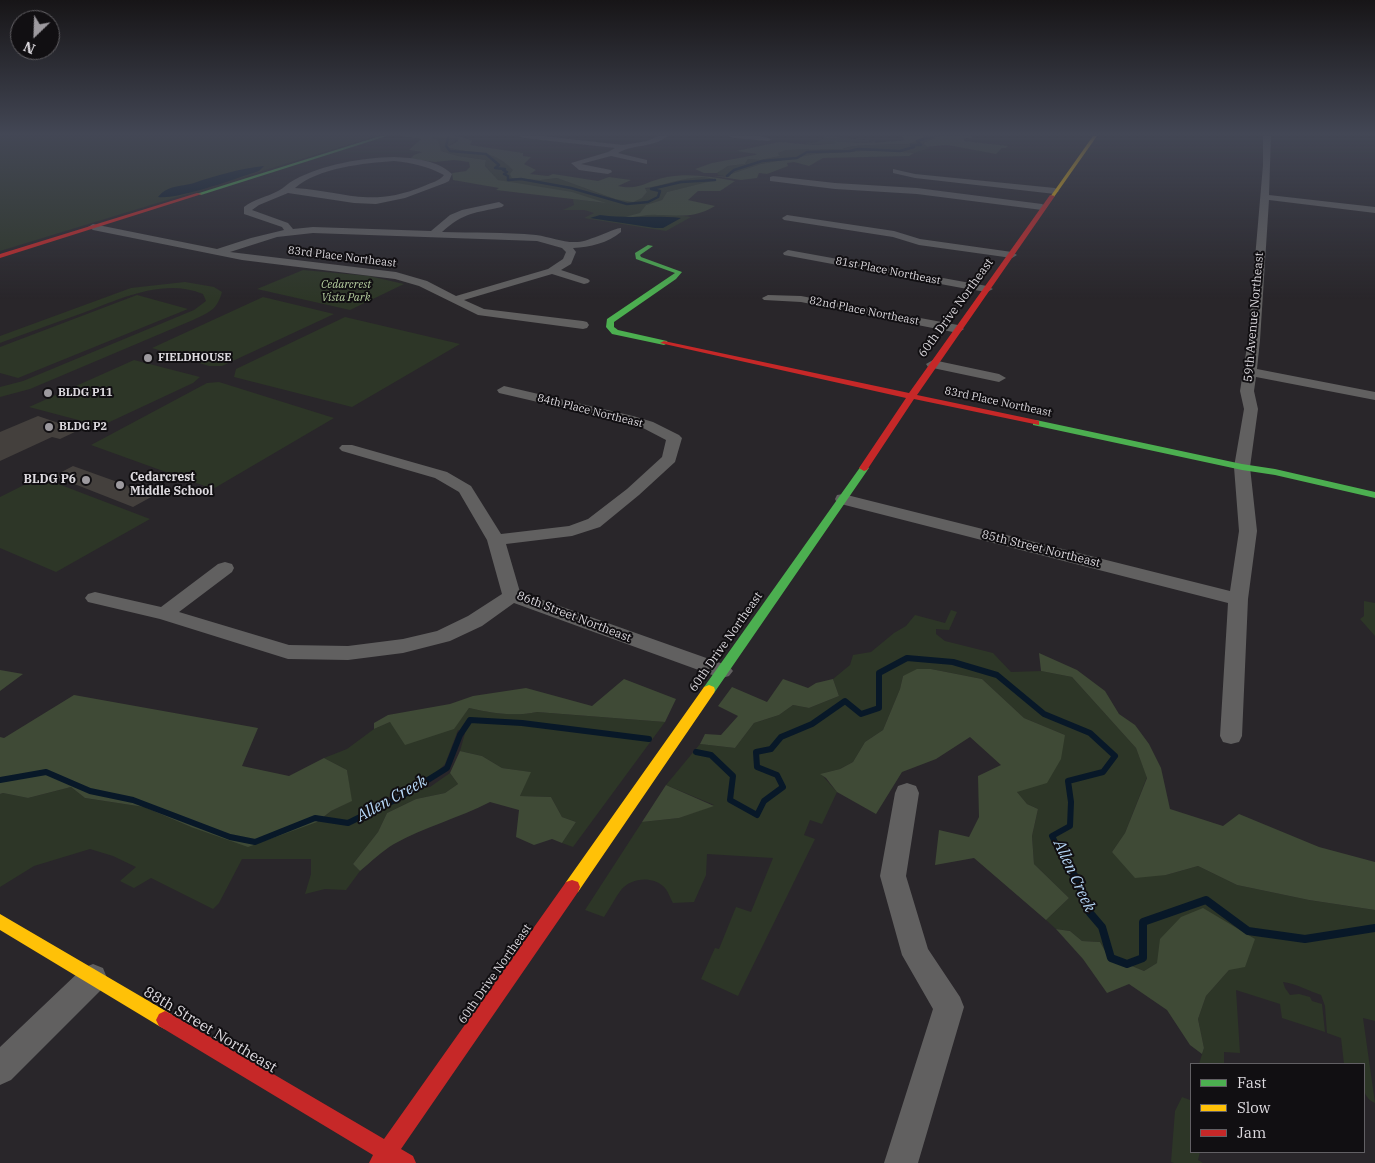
<!DOCTYPE html>
<style>
body{margin:0}
#map{position:relative;width:1375px;height:1163px;overflow:hidden;background:#29262a;font-family:"IBM Plex Serif",serif}
canvas{display:block}
.legend{position:absolute;left:1190px;top:1063px;width:175px;height:90px;box-sizing:border-box;background:#110f12;border:1px solid #626064;margin:0;padding:6px 9px;list-style:none;font-size:15px;color:#dcd9de}
.legend li{display:flex;align-items:center;gap:10px;height:25px}
.legend b{width:25px;border:1px solid #626064}
.north{position:absolute;left:10px;top:10px;width:50px;height:50px;box-sizing:border-box;background:#110f12;border:1px solid #626064;border-radius:50%;rotate:204deg;font-size:14px;font-weight:700;line-height:20px;text-align:center;color:#dcd9de}
.north::after{content:'';display:block;margin:auto;width:18px;height:22px;background:#9d9a9f;clip-path:polygon(50% 0,100% 100%,50% 72%,0 100%)}
</style>
<div id="map">
<canvas width="1375" height="1163"></canvas>
<ul class="legend">
<li><b style="height:6px;background:#4caf50"></b>Fast</li>
<li><b style="height:6px;background:#ffc107"></b>Slow</li>
<li><b style="height:6px;background:#c62828"></b>Jam</li>
</ul>
<div class="north">N</div>
</div>
<script>
const g = document.querySelector('canvas').getContext('2d');
g.lineJoin = 'round';
function paint(path, color) { g.fillStyle = color; g.fill(path, 'evenodd'); }
function stroke(path, color, width, dash) { g.strokeStyle = color; g.lineWidth = width; g.lineCap = dash ? 'butt' : 'round'; g.setLineDash(dash || []); g.stroke(path); }
function drawText(font, color, halo, rows, align = 'center') {
  g.font = font + ' "IBM Plex Serif",serif'; g.lineWidth = 4; g.setLineDash([]); g.textBaseline = 'middle'; g.strokeStyle = halo; g.fillStyle = color; for (const [text, x, y, turn = 0] of rows) {
    g.save(); g.translate(x, y); g.rotate((+turn || 0) * Math.PI / 180); g.textAlign = isNaN(turn) ? turn : align; if (halo) g.strokeText(text, 0, 0); g.fillText(text, 0, 0); g.restore();
  }
}
paint(new Path2D(`
 M0 136H377L0 251Z
 M430 136 459 138 448 147 458 150 487 153 496 156 514 170 541 180 557 178 615 199 642 198 647 192 645 189C664 186 699 170 717 181L667 192 662 200 646 205 643 210 691 217 666 231 584 218 594 213 584 210H563L574 205 573 199 604 203 498 180 485 166 486 160 458 156 441 151 438 146 428 137Z
 M826 136 878 141 851 143 836 141 837 143 815 145 803 143 818 142Z
 M926 136H940L923 143 926 147 930 148 914 153 877 150 815 154 761 164 731 174 729 177 718 175 717 173 728 166 745 164 748 159 760 160 780 156 778 153 786 150 843 149C850 144 895 145 908 144 914 143 921 138 926 136Z
 M303 270 369 276 404 284 350 310 257 289Z
 M185 282 214 287 222 292C217 310 210 312 193 320L30 389 0 397V387L23 381 194 310 206 301 203 294C163 277 118 300 80 314 54 323 27 333 0 343V336L131 288Z
 M137 295 188 309 18 378 0 373V347Z
 M263 297 334 314 222 366H209L152 348Z
 M345 317 460 344 352 407 234 377 236 369Z
 M134 360 200 377 193 383 101 426 29 407Z
 M219 382 334 418 213 489 91 445 207 383Z
 M40 477 150 519 56 572 0 548V497Z
 M1364 601 1375 603V636L1360 619 1364 616Z
 M951 610 957 612 949 630 936 629V634L945 641 993 653 1011 672 1041 671 1072 677 1136 748 1147 777 1125 833 1112 852 1166 875 1198 866 1237 885 1309 900 1375 910V1021L1363 1018 1375 1103C1359 1096 1364 1079 1364 1064H1344L1341 1038 1327 1033 1325 1006 1321 995C1309 991 1295 983 1283 982L1285 988 1290 995 1299 994 1310 997 1312 1001 1322 1004 1325 1032 1282 1018 1280 1004 1236 990 1240 1053 1224 1052V1064H1199L1204 1048 1198 1019 1206 996 1229 970 1157 963 1144 971 1108 956 1100 942 1082 941 1070 931 1056 929 1046 920 1069 898 1034 864 1032 836 1038 809 1027 804 1017 792 1065 735 1024 718 982 679 931 669 903 676 900 689 883 730 865 742 853 762 840 769 821 774 837 792 822 824 810 820 804 835 815 839 738 996 701 979 715 948 719 949 736 907 751 912 773 858 707 854 706 875 694 902 673 903C670 898 668 890 663 886 651 876 631 878 621 890 615 898 610 908 604 917L585 910 642 822 679 818 714 805 666 785 700 744 735 748 754 723 779 715 793 705 809 708 839 696 833 679 850 665 853 655 871 652 894 633 906 626 915 615 945 623Z
 M469 708C492 713 514 717 537 712L665 722 573 847 562 843 576 822 562 817 551 797 520 796 530 772 502 768 482 756 460 751 465 733 458 730 445 764 437 772 377 803 385 806 418 789 430 787 450 773 458 784 445 793 416 799 387 813 378 832 353 864 360 871 346 890 325 889 305 894 311 874V859H242L219 903 213 909 151 878 134 888 120 881 136 867 113 856 90 849 34 866 0 887V794L3 793 28 798 71 787 85 798 144 807 191 827 317 822 331 811 351 801 347 770 324 758 347 749 374 729 390 722 453 729Z
 M1191 1093V1152H1200L1198 1160 1203 1163H1174L1171 1162 1175 1111 1182 1097 1190 1100Z`), '#2d3627');
paint(new Path2D(`
 M401 136C419 136 458 132 472 141L470 145 523 153V156L531 157 524 164 536 170 530 174 548 176 553 174 598 181 609 177 631 180 618 186C640 191 648 180 667 177 690 173 712 177 735 181L720 191H698L688 200 715 206C693 219 680 215 657 215 646 214 636 218 625 217L640 213 646 205 662 200 667 192 716 180C698 171 665 186 645 188L647 192 642 198 633 202 615 199 557 178 541 180 512 178 510 174 513 170C489 146 475 156 447 147L458 141V138L429 137 438 140 441 151 458 156 486 160 485 166 498 180 572 192 606 203 496 190 499 188 453 180 452 173 466 171 470 167 469 162 454 160 435 162 410 159 414 155 422 152 409 150 421 139Z
 M902 136H926C921 138 914 143 908 144 895 145 850 144 843 149L786 150 778 153 780 156 760 160 748 159 745 164 728 166 717 173H704L695 169 712 163 755 155 757 154 736 151 779 142 815 145 836 143 835 141C856 144 883 143 904 140Z
 M940 136H972V139L965 138 964 141 1008 146 1006 148H1002L996 154 947 145 924 147 926 146 923 143Z
 M877 150 914 153 909 156 823 158 809 166 794 162 787 163 788 166 767 174 759 173 757 178 741 180 714 176 729 177 731 174 761 164 815 154Z
 M1039 653 1077 670 1105 691 1119 714 1135 725 1149 744 1161 768 1170 809 1223 826 1239 814 1319 847 1375 862V910L1309 900 1237 885 1198 866 1166 875 1135 878 1112 852 1125 833 1147 778 1136 748 1072 677 1041 671Z
 M917 669H931L982 679 1024 718 1065 735 1061 759 1047 783 1017 792 1027 804 1038 809 1032 836 1034 864 1069 898 1046 920 974 858 935 865 939 830 969 837 979 817 978 776 1001 765 970 737 936 759 902 772 876 814 837 792 826 778 820 774 840 769 853 762 865 742 883 730 900 689 903 676Z
 M0 670 23 674 0 691Z
 M624 679 676 699 665 722 537 712C514 717 492 713 469 708L454 729 405 745 390 722 374 729V723L388 715 450 704 473 696 526 688 592 706Z
 M783 679 808 688 816 683 833 679 839 696 809 708 793 705 779 715 754 723 735 748 700 744 705 734 721 735 738 716 718 706 732 687 767 702Z
 M74 695 258 728 242 766 289 776 324 758 347 770 352 801 331 811 317 822 248 847 191 827 144 807 85 798 71 787 28 798 3 793 0 794V737L4 738Z
 M460 751 482 756 502 768 531 772 520 796 551 797 562 817 576 822 562 843 552 839 534 845 516 837 519 810 490 802C459 818 424 827 394 844 382 851 371 862 360 871L353 864 378 832 387 813 416 799 445 793 458 784 450 773Z
 M666 785 714 806 679 818 642 822Z
 M1203 908 1255 939 1245 967 1229 970 1206 996 1198 1019 1204 1048 1202 1054 1190 1045 1167 1010 1129 984 1107 993 1083 959 1056 929 1070 931 1082 941 1100 942 1108 956 1144 971 1157 963 1160 939 1181 917Z`), '#3f4a36');
paint(new Path2D(`
 M264 166 259 171C238 178 177 200 158 197 168 185 180 187 194 183 217 175 239 169 264 166Z
 M600 215C628 219 653 215 681 218L663 228H655L590 218Z`), '#081828');
stroke(new Path2D(`
 M448 138 446 146 450 151 486 154 499 165 495 168 505 169 503 170 507 172 504 174 508 176V180L521 179 571 188 627 204 648 202 658 197 660 191 651 189 681 182 715 180
 M727 176 734 170 762 161 797 158 807 152 850 151 858 149 900 151 914 147 911 145H921L917 141 934 136`), '#081828', 2.5);
stroke(new Path2D(`
 M696 752 711 755 733 776 730 800 757 815 764 801 783 787 777 775 757 767 756 752 771 749 781 737 812 724 845 701 861 714 879 708V673L907 658 953 662 997 675 1044 714 1090 733 1115 756 1103 772 1068 781 1071 802 1070 826 1052 836 1068 868
 M0 780 46 772 90 791 133 800 230 837 255 842 315 818 348 823 399 798 447 768 460 735 470 720 522 723 649 739`), '#081828', 6);
stroke(new Path2D(`
 M1067 867 1077 879 1090 913 1102 927 1111 958 1127 964 1143 958V922L1206 900 1248 931 1305 939 1375 928`), '#081828', 8);
paint(new Path2D(`
 M38 416 79 430 60 439 52 437 0 461V432Z
 M73 466 123 484 153 496 133 507 54 476Z`), '#44403d');
paint(new Path2D(`
 M519 136H544L623 145 647 141 658 136H668C653 148 633 144 618 153L647 160V164L611 156 581 164 611 170 612 172 608 174 579 170 571 163 608 152 615 148 523 138Z
 M729 136H760L772 139 768 141 733 138Z
 M1263 136H1271L1269 195 1375 207V213L1269 200 1260 340 1257 369 1375 392V400L1256 377 1254 391 1258 409 1250 467 1257 531 1248 599 1242 736 1239 742 1231 744 1223 742 1220 736 1228 603 837 503 835 499 837 495 843 494 1230 591 1239 531 1234 467 1244 409 1240 391 1248 340 1263 165Z
 M394 157C414 158 437 160 452 174L449 181 445 183 405 198 376 204 354 203 288 193 259 205 252 210 288 223 293 229 313 227 431 231 450 215 462 210 499 202 504 205 502 207C475 213 464 212 442 232 473 233 505 232 536 235 551 237 563 243 578 242 590 241 617 227 621 228V232C608 243 590 247 573 248L576 252 571 264 561 270 588 279 590 281 588 283 584 284 552 274 464 300 484 309 583 321 587 322 589 325 587 328 583 329 478 315 419 286 395 279 242 260 93 230 88 227 93 224 217 249 251 238 284 230 282 227 244 214V207C254 199 267 197 278 191 284 188 288 183 294 180 324 164 361 158 394 157ZM394 161C413 163 427 166 444 175 440 181 430 183 424 186 370 208 348 192 295 188 317 168 365 163 394 161ZM313 233 537 241 562 248 566 252 563 259 548 269 456 296 427 281 396 272 230 252 277 237Z
 M893 169 915 174 1055 188 1059 191 1055 194 915 178 893 173Z
 M773 176 835 183 917 188 1042 204 1047 207 1042 210 917 194 835 189 770 181V177Z
 M787 215 894 231 920 239 1012 252 1017 255 1012 258 919 245 893 237 784 220 782 218Z
 M788 250 987 286 993 289 987 292 962 288 784 255 783 253Z
 M768 295 801 296 958 325 964 329 958 333 801 302 764 300 762 298Z
 M933 360 999 374 1006 378 999 382 928 367 926 364Z
 M504 386 633 416 653 422 679 435 682 438 675 462 639 495 600 527 572 536 506 544 520 592 729 666 733 671 729 676 722 678 715 676 514 603 482 626 450 641 403 653 348 660 288 659 160 619 88 602 85 598 88 594 95 592 161 607 218 564 225 562 232 564 234 568 232 572 179 612 289 645 348 646 403 639 437 631 468 616 502 594 487 540 459 492 435 478 342 451 339 448 342 445H352L447 472 471 486 501 534 569 526 588 519 627 489 662 457 666 440 643 428 624 422 499 393 497 390Z
 M907 783 916 786 919 793 906 876 928 949 960 997 964 1007 918 1163H884L933 1009 902 955 880 876 895 793 898 786Z
 M93 964 103 968 107 978 103 988 11 1080 0 1085V1047L83 968Z`), '#616060');
paint(new Path2D(`
 M380 136H387L201 195 196 194Z
 M648 245 653 246 640 255 641 257 682 272 676 279 614 322V327L618 330 667 341 668 343 664 345 612 334 606 327 607 319 675 273 636 259 635 253Z
 M1036 420 1242 464 1275 469 1375 492V498L1275 475 1242 470 1033 425V421Z
 M864 465 869 468 714 693H704L703 690 704 687 861 466Z`), '#4caf50');
paint(new Path2D(`
 M1093 136H1097L1054 197H1050Z
 M709 685 714 687 715 690 714 693 578 892 572 894 566 892 564 887 566 882 704 687Z
 M0 914 171 1014 174 1020 171 1026 165 1029 159 1026 0 930Z`), '#ffc107');
paint(new Path2D(`
 M197 193 202 194 0 258V254Z
 M1050 195 1055 196 917 395 1036 420 1039 421V425L914 399 867 470 864 471 859 468 906 398 660 343 664 341 909 393Z
 M572 880 578 882 580 887 578 892 401 1149 413 1156 416 1163H369L373 1155 159 1026 156 1020 159 1014 165 1011 171 1014 384 1139 566 882Z`), '#c62828');
const sky = g.createLinearGradient(0, 0, 0, 299);
sky.addColorStop(0, '#171517');
sky.addColorStop(0.45, '#434755');
sky.addColorStop(1, '#43475500');
g.fillStyle = sky;
g.fillRect(0, 0, 1375, 299);
for (const [x, y, r, color] of [
 [148,358,5,"#9d9a9f"],
 [48,393,5,"#9d9a9f"],
 [49,427,5,"#9d9a9f"],
 [86,480,5,"#9d9a9f"],
 [120,485,5,"#9d9a9f"]
]) { const dot = new Path2D(); dot.arc(x, y, r, 0, 2 * Math.PI); g.fillStyle = color; g.fill(dot); stroke(dot, '#110f12', 2); }
drawText('11px', '#dcd9de', '#110f12', [
 ["83rd Place Northeast",342,257,7],
 ["81st Place Northeast",888,271,11],
 ["82nd Place Northeast",864,311,11],
 ["83rd Place Northeast",998,402,12],
 ["84th Place Northeast",590,411,14]
]);
drawText('italic 11px', '#b8d1a1', '#110f12', [
 ["Cedarcrest",346,285],
 ["Vista Park",346,298]
]);
drawText('bold 11px', '#dcd9de', '#110f12', [
 ["FIELDHOUSE",158,358],
 ["BLDG P11",58,393],
 ["BLDG P2",59,427]
], 'left');
drawText('12px', '#dcd9de', '#110f12', [
 ["60th Drive Northeast",956,308,-54],
 ["59th Avenue Northeast",1254,317,-85],
 ["85th Street Northeast",1041,549,14],
 ["86th Street Northeast",574,617,21],
 ["60th Drive Northeast",726,642,-55],
 ["60th Drive Northeast",495,974,-55]
]);
drawText('bold 12px', '#dcd9de', '#110f12', [
 ["Cedarcrest",130,478],
 ["Middle School",130,492],
 ["BLDG P6",76,480,"right"]
], 'left');
drawText('15px', '#dcd9de', '#110f12', [
 ["88th Street Northeast",210,1030,31]
]);
drawText('italic 16px', '#b6d7f7', '#110f12', [
 ["Allen Creek",392,799,-29],
 ["Allen Creek",1074,876,65]
]);
</script>
